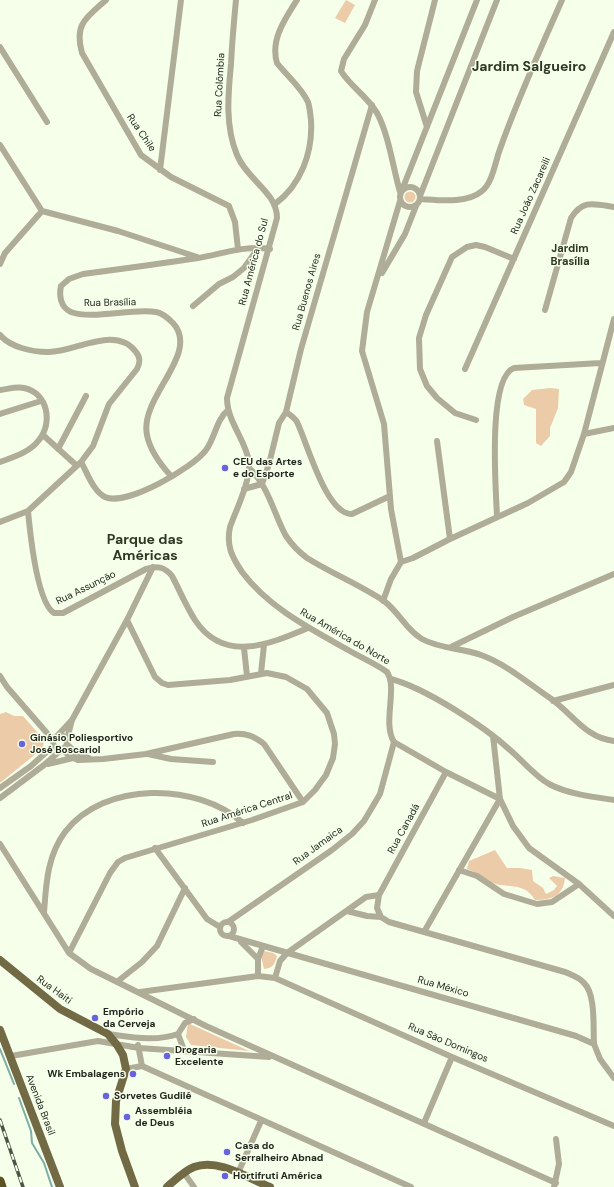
<!DOCTYPE html>
<meta charset="utf-8">
<style>
body{margin:0}
canvas{display:block;background:#f5ffea}
</style>
<canvas width="614" height="1187"></canvas>
<script>
const g = document.querySelector('canvas').getContext('2d');
g.lineJoin = 'round';
function paint(path, color) { g.fillStyle = color; g.fill(path, 'evenodd'); }
function stroke(path, color, width, dash) { g.strokeStyle = color; g.lineWidth = width; g.lineCap = dash ? 'butt' : 'round'; g.setLineDash(dash || []); g.stroke(path); }
function drawText(font, color, halo, rows, align = 'center') {
  g.font = font + ' "DM Sans",sans-serif'; g.lineWidth = 3; g.setLineDash([]); g.textBaseline = 'middle'; g.strokeStyle = halo; g.fillStyle = color; for (const [text, x, y, turn = 0] of rows) {
    g.save(); g.translate(x, y); g.rotate((+turn || 0) * Math.PI / 180); g.textAlign = isNaN(turn) ? turn : align; if (halo) g.strokeText(text, 0, 0); g.fillText(text, 0, 0); g.restore();
  }
}
paint(new Path2D(`
 M346 0 355 5 345 23 335 18Z
 M404.5 197a5.5 5.5 0 1 1 11 0a5.5 5.5 0 1 1-11 0Z
 M550 388 559 389 558 408 550 428V436L541 446 536 443V409L524 405 523 399 532 390Z
 M6 712 14 716H23L44 740 43 748 0 783V714Z
 M495 850 507 868H520L532 870 533 881 543 888 546 894 554 890 557 886 549 878 553 876 565 878C563 896 552 900 535 900 523 880 505 890 488 881 479 877 477 872 467 869L469 861Z
 M264 951 273 953 277 956C275 964 273 968 264 969L261 956Z
 M188 1023 249 1051 191 1045 186 1037Z`), '#eccba9');
stroke(new Path2D(`
 M0 1049 14 1084
 M19 1098 31 1131 32 1143 44 1163 52 1187`), '#7eada7', 2);
stroke(new Path2D(`
 M106 0C86 18 74 24 82 53L141 155 171 177 229 206 235 222 238 249
 M236 0C234 21 232 43 231 64 228 95 225 126 237 155 247 180 277 192 277 218L227 398C227 422 246 440 249 462 251 480 236 510 230 527 226 546 232 557 242 572 270 609 311 629 350 651 362 658 376 664 387 672 398 688 382 723 394 742L446 772 500 799 424 932
 M375 0 365 25 344 59 341 71C350 86 367 96 377 113 389 135 393 168 400 192
 M0 47 47 122
 M427 127 416 92 417 71 435 0
 M0 145 42 211 118 231 197 257
 M160 170 181 0
 M400 197a10 10 0 1 1 20 0a10 10 0 1 1-20 0Z
 M402 190 477 0
 M420 196 497 0
 M420 199C438 200 467 204 482 191 492 183 495 164 499 152 517 100 540 50 562 0
 M400 201 367 312 362 351 384 424 391 509 401 562
 M275 204C301 185 313 152 311 120 310 114 310 108 308 102 301 87 287 76 277 63 270 40 285 19 297 0
 M0 264 5 253 42 211
 M382 273 405 234 416 206
 M193 306 219 284 233 277 244 268 259 247
 M545 310 571 218C583 199 594 204 614 207
 M0 335C10 347 32 352 48 352 74 353 115 324 136 352 141 358 140 363 137 369L109 404 93 446 81 462 28 511 0 522
 M465 369 614 32
 M0 390C8 389 17 386 24 388 48 393 53 423 39 440 30 452 14 457 0 462
 M286 412C290 415 295 418 297 422 307 442 326 515 352 514L390 496
 M0 414 41 401
 M476 420 455 413 437 398 427 386 420 369 419 338 426 315 452 257 467 247 476 245 485 247 514 259
 M584 434 614 428
 M43 435 76 465
 M437 441 450 539
 M58 449 86 396
 M81 462C87 472 93 491 105 497 126 507 194 467 206 450 215 438 216 420 228 410
 M249 468C268 485 274 514 286 536 292 545 299 552 307 558 331 573 360 585 384 601 399 612 406 630 422 639 440 649 462 648 481 655 506 664 528 683 550 698 572 713 585 738 614 741
 M171 476C160 464 150 451 147 435 139 397 201 354 173 323 169 319 162 313 156 312 132 308 92 320 71 312 60 307 59 295 61 286L69 279 83 274C121 269 159 264 198 258 222 254 245 245 270 249
 M262 484 269 464 279 423 286 412 301 349 372 105
 M244 489 262 484
 M28 511C30 532 37 602 54 613H63L146 569C157 566 164 566 172 576 180 591 186 606 195 620 224 664 270 644 308 628
 M497 517C496 490 487 378 514 368L601 363
 M383 601 391 579 401 562 413 558 450 539 528 503 564 482 571 472 584 434 614 319
 M451 647 513 617 614 574
 M244 648 247 676
 M261 673 264 645
 M0 676 7 687 53 740
 M391 679C425 688 484 726 510 750 523 761 535 776 549 784 568 794 593 797 614 800
 M553 701 614 685
 M53 742a7 7 0 1 1 14 0a7 7 0 1 1-14 0Z
 M58 735 71 721
 M493 736 500 799 513 826 529 848 579 884 614 916
 M67 739 72 720 127 620 153 567
 M67 744 76 753 89 758
 M62 749 69 756 78 760 103 759 146 754 234 734C246 733 254 736 264 744L303 802
 M148 754 171 759 213 762
 M48 764 73 758
 M0 788 31 766 53 746
 M0 798 44 765 61 750
 M0 844 69 953 91 969 206 1026 556 1183
 M155 848 207 919 220 927
 M459 870 477 876 504 894 537 904 552 902 579 884
 M347 911 367 916 381 917 389 922 565 972C572 975 579 977 584 983 596 994 593 1029 594 1044L600 1059 614 1078
 M44 913C46 885 47 856 65 832 104 781 197 782 243 823
 M381 917 377 908 379 895 446 772
 M220 929a7 7 0 1 1 14 0a7 7 0 1 1-14 0Z
 M228 922 332 850 352 834 364 821 380 794 394 742
 M229 936 576 1036 594 1044
 M241 942 258 959
 M69 953 110 873 118 862 125 858 252 820 303 802 315 790 326 775 333 758 335 744 334 734 327 713 307 689 286 677 267 673 230 680 168 685 162 683 155 677 127 620
 M258 976V959L263 946
 M275 978 280 961 287 953 366 897 379 895
 M118 981 142 962 157 946 185 888
 M140 992 258 976 275 978 452 1057 614 1126
 M108 1034C131 1037 155 1042 178 1034L185 1023 194 1019
 M178 1034 184 1050
 M138 1045 142 1066
 M11 1056 98 1041 139 1048 269 1057
 M126 1069 142 1066 411 1187
 M424 1123 452 1057
 M184 1173 194 1187
 M238 1173 261 1121
 M554 1187 559 1164 556 1139`), '#afac97', 6);
stroke(new Path2D(`
 M0 960 60 1009 108 1034 117 1045 123 1055 126 1069 116 1101 115 1124 122 1151 135 1187
 M0 1030 60 1187
 M167 1187C175 1180 184 1171 194 1167 218 1158 248 1178 270 1187`), '#726a44', 8);
stroke(new Path2D(`
 M0 1181 2 1187`), '#5c5325', 9);
const rail = new Path2D(`
 M0 1120 23 1187`);
stroke(rail, '#4e5347', 3.5);
stroke(rail, '#f5ffea', 2, [6]);
for (const [x, y, r, color] of [
 [225,468,4,"#6863dd"],
 [22,744,4,"#6863dd"],
 [95,1018,4,"#6863dd"],
 [167,1056,4,"#6863dd"],
 [133,1074,4,"#6863dd"],
 [106,1096,4,"#6863dd"],
 [127,1117,4,"#6863dd"],
 [227,1152,4,"#6863dd"],
 [225,1176,4,"#6863dd"]
]) { const dot = new Path2D(); dot.arc(x, y, r, 0, 2 * Math.PI); g.fillStyle = color; g.fill(dot); stroke(dot, '#f5ffea', 1.5); }
drawText('10px', '#22261d', '#f5ffea', [
 ["Rua Colômbia",220,85,-87],
 ["Rua Chile",141,133,56],
 ["Rua João Zacareili",531,196,-66],
 ["Rua América do Sul",254,262,-75],
 ["Rua Buenos Aires",307,292,-74],
 ["Rua Brasília",110,303,-1],
 ["Rua Assunção",86,588,-26],
 ["Rua América do Norte",345,637,30],
 ["Rua América Central",247,810,-18],
 ["Rua Canadá",404,829,-61],
 ["Rua Jamaica",318,846,-36],
 ["Rua México",443,987,16],
 ["Rua Haiti",54,990,36],
 ["Rua São Domingos",448,1043,23],
 ["Avenida Brasil",40,1105,69]
]);
drawText('bold 10px', '#22261d', '#f5ffea', [
 ["CEU das Artes",233,462],
 ["e do Esporte",233,474],
 ["Ginásio Poliesportivo",30,738],
 ["José Boscariol",30,750],
 ["Empório",103,1012],
 ["da Cerveja",103,1024],
 ["Drogaria",175,1050],
 ["Excelente",175,1062],
 ["Wk Embalagens",125,1074,"right"],
 ["Sorvetes Gudilé",114,1096],
 ["Assembléia",135,1111],
 ["de Deus",135,1123],
 ["Casa do",235,1146],
 ["Serralheiro Abnad",235,1158],
 ["Hortifruti América",233,1176]
], 'left');
drawText('bold 11px', '#2d3723', '#f5ffea', [
 ["Jardim",570,249],
 ["Brasília",570,262]
]);
drawText('bold 14px', '#2d3723', '#f5ffea', [
 ["Jardim Salgueiro",529,67],
 ["Parque das",145,540],
 ["Américas",145,556]
]);
</script>
